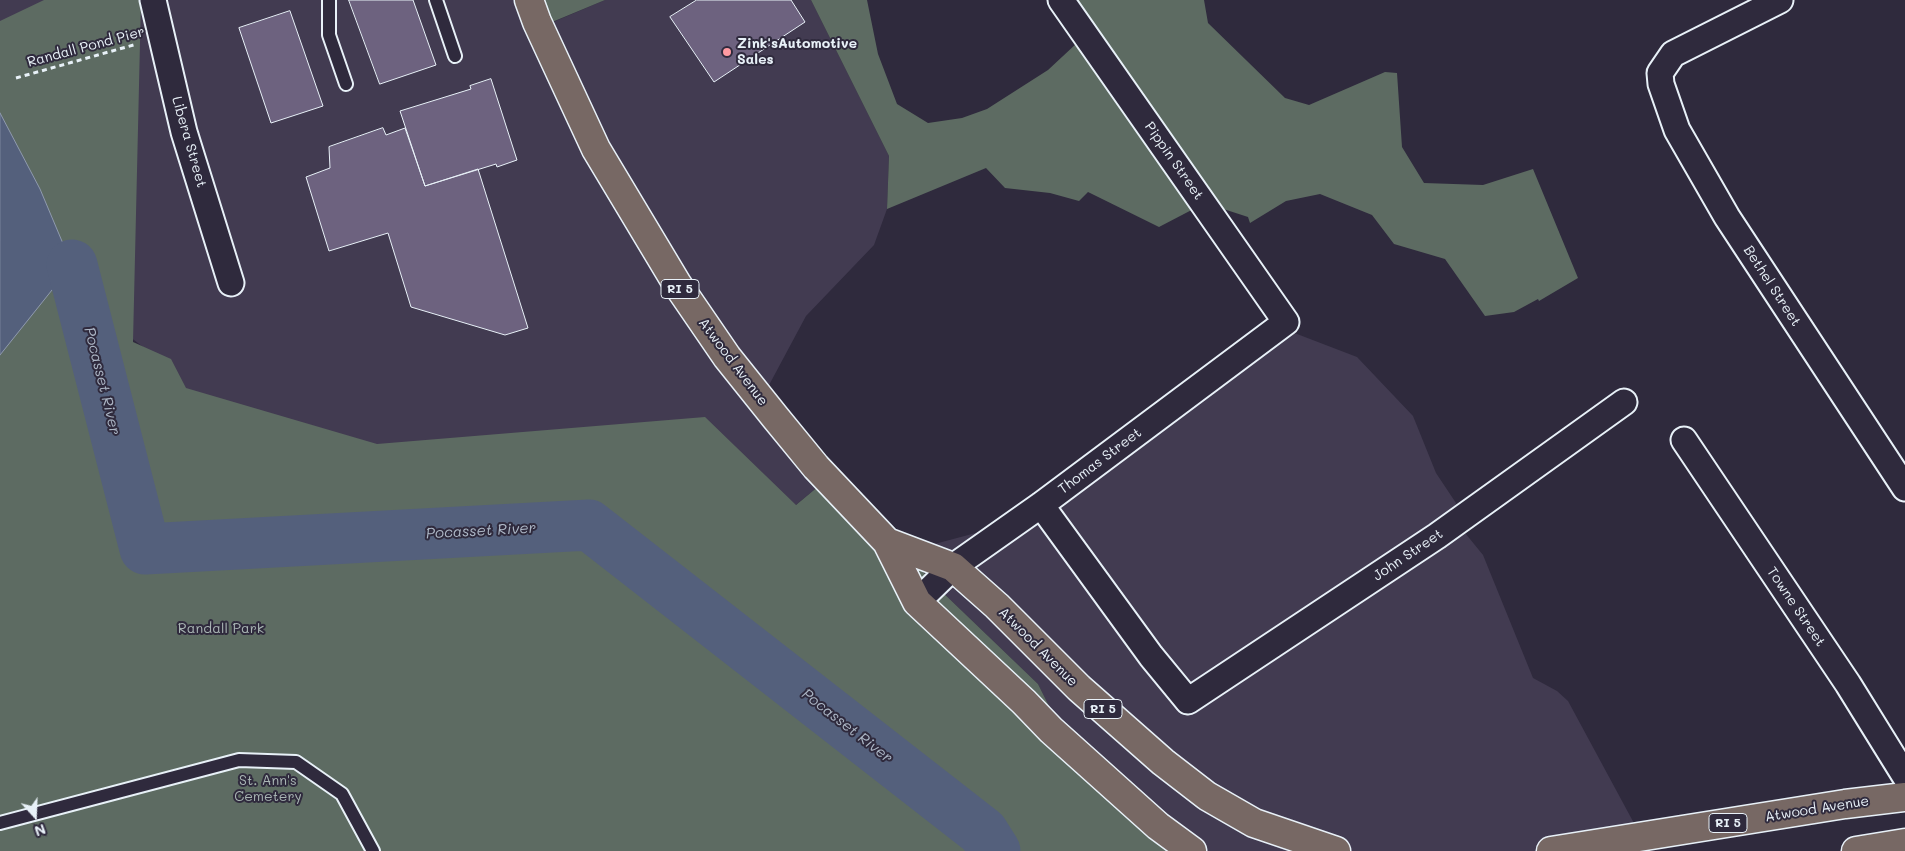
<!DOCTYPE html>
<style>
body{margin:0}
#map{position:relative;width:1905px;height:851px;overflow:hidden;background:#2f2a3d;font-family:Mali,sans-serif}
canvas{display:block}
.north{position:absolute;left:10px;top:791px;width:50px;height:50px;-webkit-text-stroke:4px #2f2a3d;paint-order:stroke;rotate:160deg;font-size:14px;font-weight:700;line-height:20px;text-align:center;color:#e8f1f8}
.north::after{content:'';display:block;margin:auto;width:18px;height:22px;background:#e8f1f8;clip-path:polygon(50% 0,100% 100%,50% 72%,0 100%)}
</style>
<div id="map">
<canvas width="1905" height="851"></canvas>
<div class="north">N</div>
</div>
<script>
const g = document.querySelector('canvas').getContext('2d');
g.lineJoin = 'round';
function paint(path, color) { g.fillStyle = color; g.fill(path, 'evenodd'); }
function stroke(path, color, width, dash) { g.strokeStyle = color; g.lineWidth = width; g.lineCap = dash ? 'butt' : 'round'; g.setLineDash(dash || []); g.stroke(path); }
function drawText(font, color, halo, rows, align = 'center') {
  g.font = font + ' Mali,sans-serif'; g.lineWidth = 4; g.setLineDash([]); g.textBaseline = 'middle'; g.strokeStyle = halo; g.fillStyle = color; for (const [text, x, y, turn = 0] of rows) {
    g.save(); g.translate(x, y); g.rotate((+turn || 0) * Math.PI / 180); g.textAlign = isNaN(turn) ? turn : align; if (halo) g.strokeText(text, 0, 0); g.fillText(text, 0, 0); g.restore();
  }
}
paint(new Path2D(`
 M0 0H532L546 25 605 0H811L889 156 887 209 874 245 806 316 768 387 826 480 774 523 256 505 160 360 108 320 0 42Z
 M1284 329 1357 357 1413 416 1436 473 1456 503 1452 517 1483 555 1533 678 1557 691 1568 701 1649 851H1189L1089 768 1049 706 1038 684 936 586 927 546 987 530 1021 503 1024 505Z`), '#423b51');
paint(new Path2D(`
 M44 0H141L133 342 171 359 186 388 377 444 705 417 796 505 826 480 846 488 936 586 1038 684 1049 706 1089 768 1189 851H0V21Z
 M532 0H605L545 25Z
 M811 0H867L878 54 897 104 928 123 962 118 987 109 1048 70 1077 43 1052 0H1204L1208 23 1285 98 1309 105 1385 72 1397 73 1402 147 1424 183 1483 185 1533 169 1578 278 1539 301 1538 299 1514 312 1485 316 1445 259 1394 244 1372 215 1320 194 1286 201 1250 223 1248 217 1205 203 1159 227 1088 192 1079 201 1050 193 1005 188 986 168 887 209 889 156Z`), '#5d6b62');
const water = new Path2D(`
 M0 113 40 189 72 265 0 355Z`);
paint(water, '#54607c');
stroke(water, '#8f9aae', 1);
stroke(new Path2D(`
 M72 265 145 549 589 525 983 832 995 851`), '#54607c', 51);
const building = new Path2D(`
 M349 0H413L436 65 380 84Z
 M697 0H791L805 22 714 82 670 17Z
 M290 11 323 106 271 123 239 28Z
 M491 79 517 160 497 167 496 164 425 186 400 111 471 89 470 86Z
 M383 128 386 135 405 128 425 186 478 169 528 328 505 335 411 307 388 233 329 251 306 177 330 168 329 147Z`);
paint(building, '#6d627f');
stroke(building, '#e8f1f8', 1);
const lane = new Path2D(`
 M329 0V35L346 84
 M436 0 455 56
 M0 823 239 760 296 762 342 794 373 851`);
const street = new Path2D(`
 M153 0 184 132 231 283
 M1780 0 1673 54 1660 73 1661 84 1677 130 1727 217 1905 488
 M1684 440 1848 684 1905 776
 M1041 505 1151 656 1188 701 1437 536 1624 402
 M917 602 953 567 1041 505 1286 322 1061 0`);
const primary = new Path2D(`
 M529 0 537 22 596 149 677 284 727 357 775 417 816 467 887 542 917 602 1024 702 1051 730 1158 826 1192 851
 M887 542 953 567 997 606 1079 688 1163 762 1207 796 1254 823 1336 851
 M1551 851 1845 804 1905 797
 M1856 851 1905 843`);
stroke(lane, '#e8f1f8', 16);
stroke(street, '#e8f1f8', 29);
stroke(primary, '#e8f1f8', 31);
stroke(new Path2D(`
 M16 78 137 44`), '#e8f1f8', 3, [5, 4]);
stroke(lane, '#2f2a3d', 12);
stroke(street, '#2f2a3d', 25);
stroke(primary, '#776864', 28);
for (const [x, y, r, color] of [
 [727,52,5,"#ff9aa2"]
]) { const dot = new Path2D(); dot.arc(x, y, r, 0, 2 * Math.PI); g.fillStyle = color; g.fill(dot); stroke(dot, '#2f2a3d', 2); }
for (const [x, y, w] of [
 [680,289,38],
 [1103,709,38],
 [1728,823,38]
]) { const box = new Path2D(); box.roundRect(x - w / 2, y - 9.5, w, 19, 4); g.fillStyle = '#2f2a3d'; g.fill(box); stroke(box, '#e8f1f8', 1); }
drawText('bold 12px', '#e8f1f8', null, [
 ["RI 5",680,289],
 ["RI 5",1103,709],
 ["RI 5",1728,823]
]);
drawText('bold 14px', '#e8f1f8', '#2f2a3d', [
 ["Zink'sAutomotive",737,44],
 ["Sales",737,60]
], 'left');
drawText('14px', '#e8f1f8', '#2f2a3d', [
 ["Randall Pond Pier",86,47,-15],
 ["Libera Street",189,142,74],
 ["Pippin Street",1174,161,55],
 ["Bethel Street",1772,286,57],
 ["Atwood Avenue",733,362,53],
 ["Thomas Street",1100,461,-37],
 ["John Street",1408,555,-34],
 ["Towne Street",1796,607,56],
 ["Atwood Avenue",1038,647,45],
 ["Atwood Avenue",1817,809,-9]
]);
drawText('14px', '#a9b5b4', '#2f2a3d', [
 ["Randall Park",221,629],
 ["St. Ann's",268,781],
 ["Cemetery",268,797]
]);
drawText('italic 15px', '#adb7c6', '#2f2a3d', [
 ["Pocasset River",102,381,76],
 ["Pocasset River",481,531,-3],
 ["Pocasset River",847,726,38]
]);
</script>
